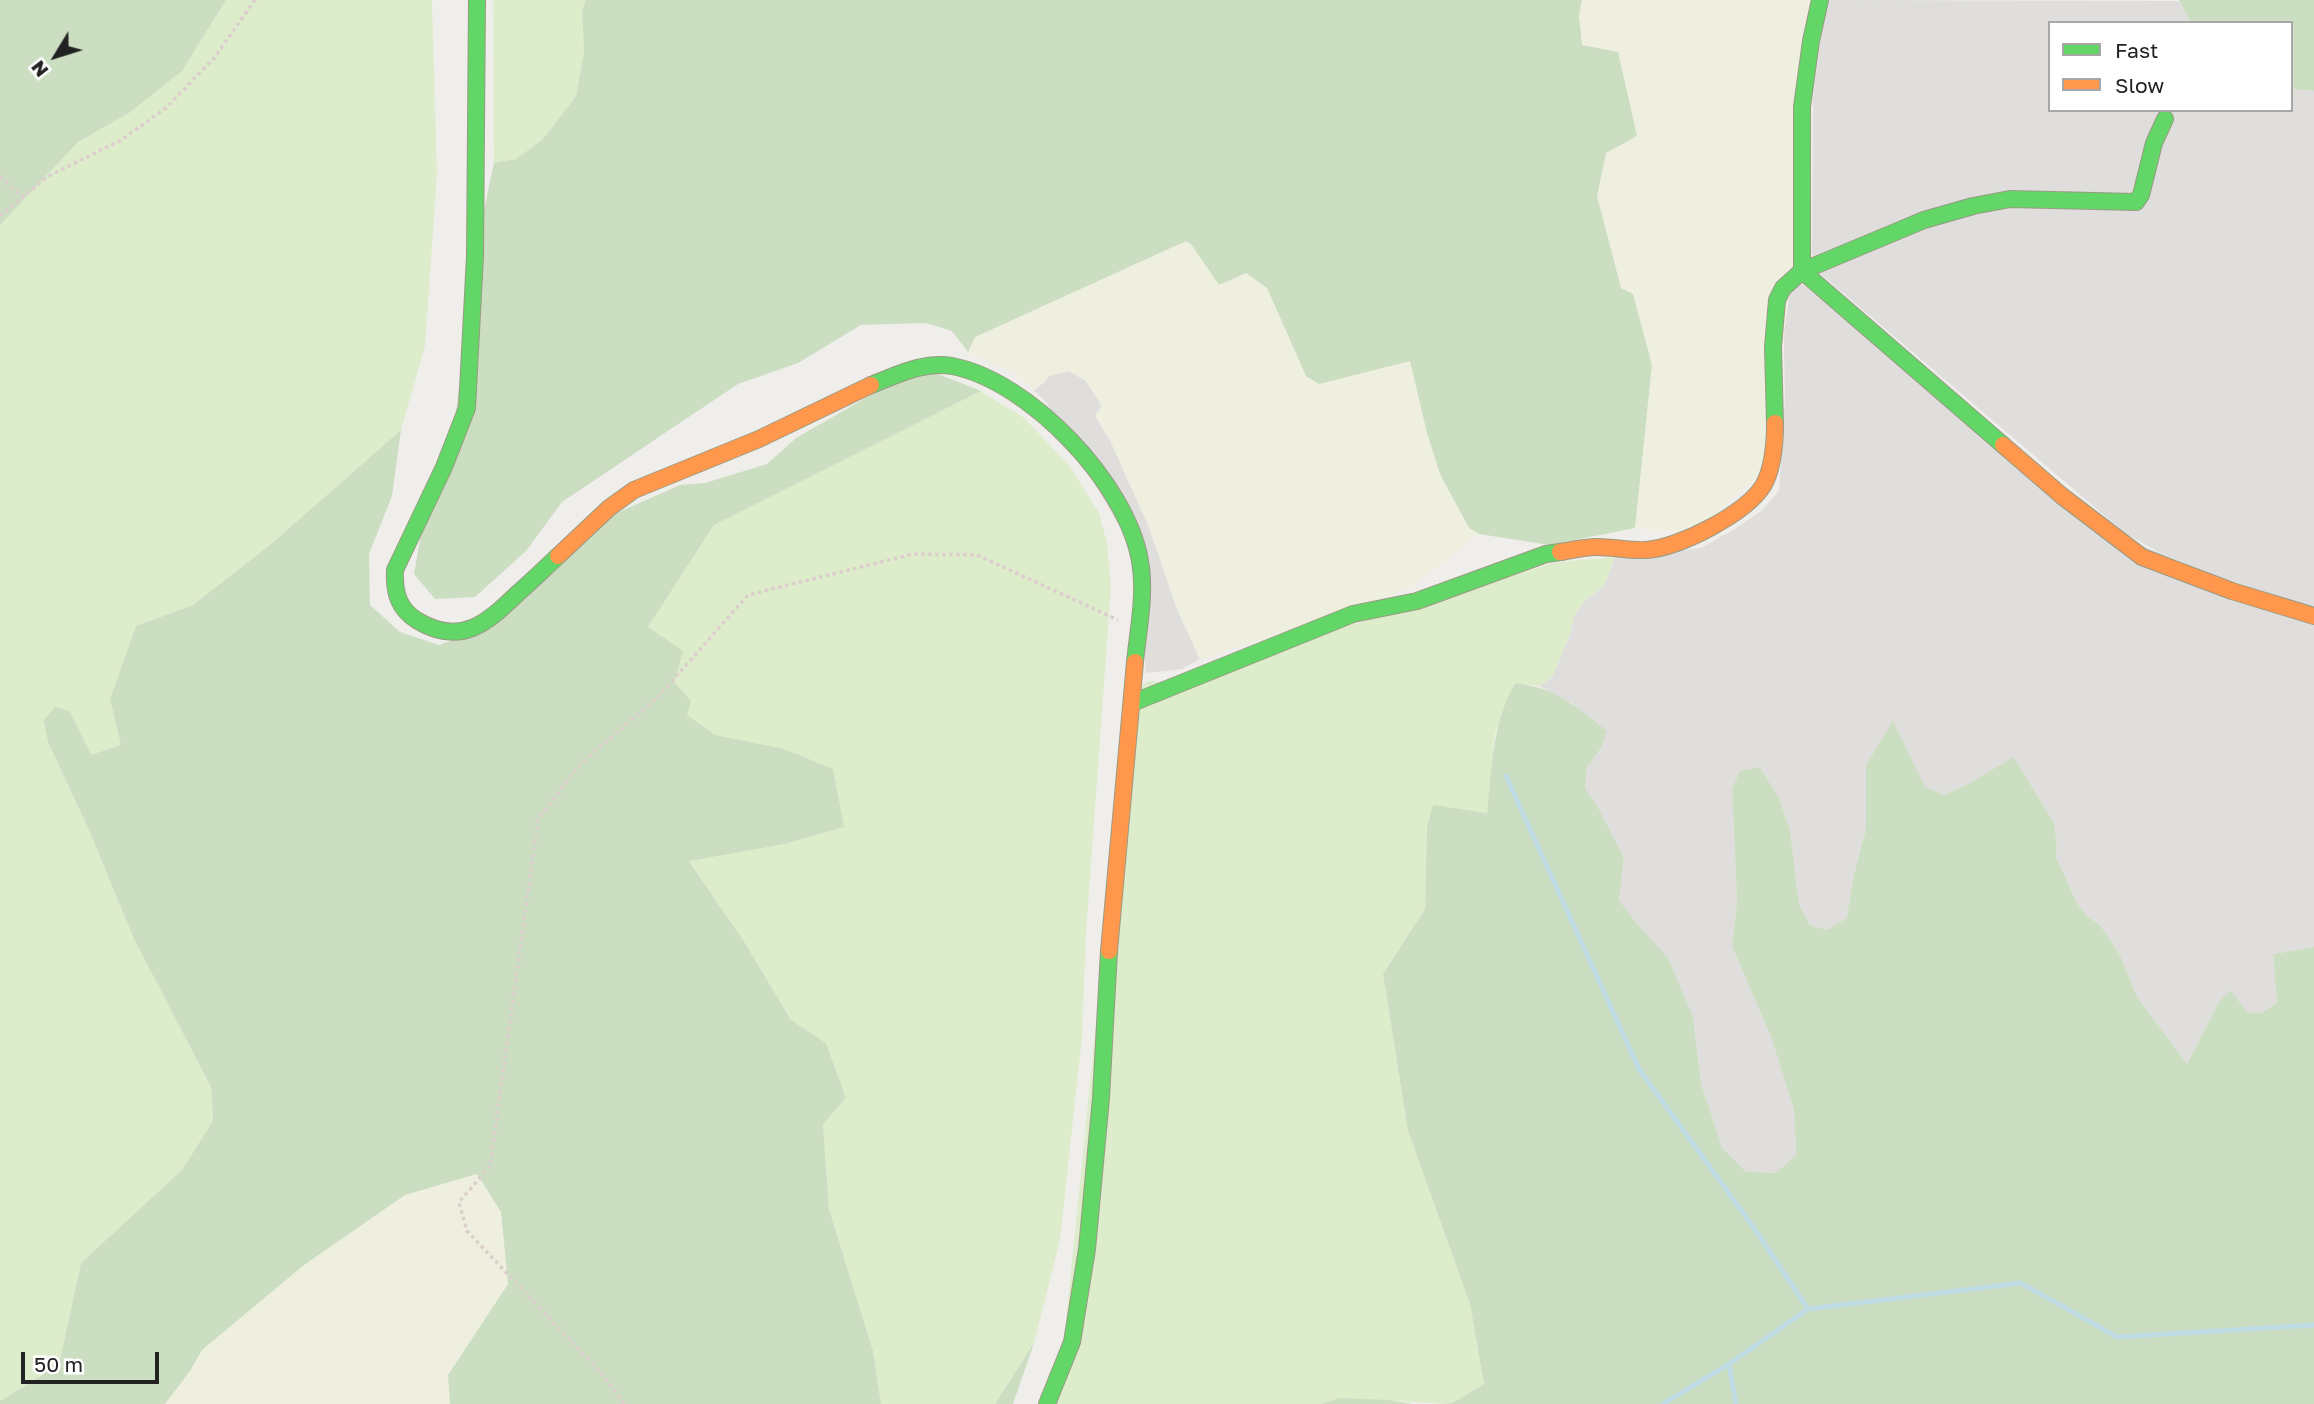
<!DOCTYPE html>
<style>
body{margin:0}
#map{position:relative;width:2314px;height:1404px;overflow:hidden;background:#f0eeeb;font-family:"Golos Text",sans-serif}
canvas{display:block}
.legend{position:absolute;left:2048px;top:21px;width:245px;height:91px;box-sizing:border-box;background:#fff;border:2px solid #a7a7a7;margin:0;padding:9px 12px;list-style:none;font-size:21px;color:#222}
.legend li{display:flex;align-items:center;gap:14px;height:35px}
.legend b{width:35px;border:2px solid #a7a7a7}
.north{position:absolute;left:21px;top:21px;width:70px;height:70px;-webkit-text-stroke:5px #fff;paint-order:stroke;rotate:232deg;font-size:19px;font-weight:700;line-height:28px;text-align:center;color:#222}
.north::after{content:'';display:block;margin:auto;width:24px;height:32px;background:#222;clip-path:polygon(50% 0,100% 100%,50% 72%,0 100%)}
.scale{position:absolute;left:21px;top:1352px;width:138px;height:32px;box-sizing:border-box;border:4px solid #222;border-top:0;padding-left:9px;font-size:21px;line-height:24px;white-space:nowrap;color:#222;-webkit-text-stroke:5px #fff;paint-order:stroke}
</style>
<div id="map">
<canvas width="2314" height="1404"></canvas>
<ul class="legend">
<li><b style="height:9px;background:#63d668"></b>Fast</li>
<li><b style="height:9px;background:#ff974d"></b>Slow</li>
</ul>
<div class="north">N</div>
<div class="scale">50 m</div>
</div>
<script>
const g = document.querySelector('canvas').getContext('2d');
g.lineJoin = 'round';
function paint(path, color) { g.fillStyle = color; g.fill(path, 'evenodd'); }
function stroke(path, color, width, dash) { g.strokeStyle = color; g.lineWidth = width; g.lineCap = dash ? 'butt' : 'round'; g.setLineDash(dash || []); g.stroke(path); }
paint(new Path2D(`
 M1825 0 2179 1 2191 23H2050V110H2291V89L2314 91V608L2178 563 2125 533 1822 275 1812 254 1813 100Z
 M1799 282 2112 534 2314 615V947L2273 954 2277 1003 2261 1013 2247 1012 2231 992 2220 1000 2187 1064 2137 997 2121 957 2101 926 2087 916 2077 903 2056 857 2057 847 2054 823 2015 758 1970 783 1944 795 1925 788 1893 722 1866 765V828L1853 878 1847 919 1827 930 1810 925 1799 904 1790 830 1779 798 1760 767 1732 789 1737 901 1732 946 1771 1037 1794 1110 1796 1157 1775 1173 1745 1171 1721 1148 1701 1083 1693 1017 1639 926 1619 900 1624 858 1599 809 1585 788 1587 767 1601 748 1572 703 1539 686 1552 677 1569 637 1574 616 1585 600 1604 586 1615 557 1701 548 1733 530 1761 511 1779 491 1785 399 1783 302Z
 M1069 371 1086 381 1102 406 1095 416 1110 440 1149 527 1177 609 1200 659 1182 669 1146 673 1137 556 1046 402 1034 390 1046 381 1048 376Z`), '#dfdedc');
paint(new Path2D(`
 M1582 0H1816L1801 217 1764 470 1694 533 1635 528 1652 365 1621 288 1597 196 1606 153 1582 45 1579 15Z
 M1186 241 1191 243 1219 285 1246 273 1267 288 1282 318 1410 361 1427 433 1440 474 1469 528 1479 534 1416 583 1391 597 1200 659 1177 609 1149 527 1110 440 1095 415 1102 406 1086 381 1069 371 1048 376 1046 381 1034 390 1016 373 968 352 975 337Z
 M477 1174 501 1212 508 1284 448 1374 450 1404H165L190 1371 202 1350 304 1265 405 1195Z`), '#efefdf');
paint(new Path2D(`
 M226 0H432L437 174 425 346 401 430 271 544 193 605 136 626 110 699 121 745 91 756 70 711 48 742 89 830 134 939 211 1087 213 1121 182 1170 81 1263 60 1360 41 1376 0 1401V225L78 142 129 113 182 71Z
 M493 0H586L582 10 584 52 576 96 543 139 516 159 494 163Z
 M981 391 1024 418 1069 465 1099 513 1107 543 1111 587 1086 934 1082 1037 1060 1240 1034 1343 995 1404H881L873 1351 829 1209 823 1124 846 1098 826 1043 791 1020 745 943 689 860 785 844 844 827 783 750 714 735 686 715 691 701 674 683 648 627 714 525Z
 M1615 557 1604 586 1585 600 1574 616 1569 637 1552 677 1539 686 1515 683 1495 734 1487 813 1434 806 1427 827 1425 909 1383 974 1408 1131 1470 1304 1484 1384 1454 1402 1446 1404 1339 1398 1320 1404H1053L1059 1391 1129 695 1148 681 1167 682 1556 562Z`), '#ddeccb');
paint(new Path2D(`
 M0 0H226L182 71 129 113 78 142 0 225Z
 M586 0H1582L1579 15 1582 45 1618 52 1637 136 1606 153 1597 196 1621 288 1633 294 1652 365 1635 528 1550 545 1479 534 1469 528 1440 474 1427 433 1410 361 1319 384 1306 376 1267 288 1246 273 1219 285 1191 244 1186 241 975 337 968 352 952 331 926 323 861 325 798 363 738 384 562 502 526 551 475 597 435 599 414 574 422 528 452 441 480 229 494 163 516 159 543 139 576 96 584 52 582 10Z
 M2179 0H2314V91L2291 89V23H2191Z
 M933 372 981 391 714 525 648 627 683 651 674 682 691 701 687 715 715 735 784 749 833 769 844 827 785 844 689 861 745 943 791 1020 826 1043 846 1098 823 1124 829 1209 873 1351 881 1404H450L448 1375 508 1284 501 1212 477 1174 405 1195 304 1265 202 1350 190 1371 165 1404H0V1401L41 1376 60 1360 81 1263 182 1170 213 1121 211 1087 134 939 89 830 48 742 44 720 55 707 70 711 91 755 121 745 110 699 136 626 193 605 271 544 401 430 392 496 369 554 370 605 400 632 439 645 486 627 583 528 680 485 705 483 767 464 796 438 906 375Z
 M1515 683C1557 688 1576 706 1607 731L1601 748 1587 767 1585 788 1599 809 1624 858 1619 900 1639 926 1668 958 1693 1017 1701 1083 1722 1148 1745 1171 1775 1173 1796 1156 1794 1110 1771 1037 1732 946 1737 901 1732 789 1740 771 1760 767 1779 798 1790 830 1799 904 1810 925 1827 930 1847 918 1853 878 1866 828V765L1893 721 1925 787 1944 795 1970 783 2014 757 2054 823 2057 847 2056 857 2077 903 2087 916 2101 926 2121 957 2137 997 2187 1064 2220 1000 2231 991 2247 1012 2261 1013 2277 1003 2273 954 2314 947V1404H1446L1454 1402 1484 1384 1470 1304 1408 1131 1383 974 1425 909 1427 827 1433 805 1487 813C1492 768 1492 724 1515 683Z
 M1034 1343 1013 1404H995Z
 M1339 1398 1388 1400 1413 1404H1320Z`), '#cbdec1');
stroke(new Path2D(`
 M1506 776 1639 1069 1754 1228 1808 1309
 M1663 1404 1729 1364
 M1736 1404 1729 1364 1808 1309 2021 1283 2117 1337 2314 1325`), '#bfdbe3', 5);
const fast = new Path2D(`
 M477 0 475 256 467 408 444 467 395 570C394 592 398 609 418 621 462 647 488 622 518 593 532 581 545 568 558 556
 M871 385C897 375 924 361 952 366 1030 381 1127 484 1140 561 1146 594 1138 630 1135 662
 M1775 423 1773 347 1777 300 1783 288 1802 271V107L1811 41 1820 0
 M2003 445 1802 271 1924 220 1973 206 2010 199 2136 202 2141 195 2154 143 2165 119
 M1132 703 1353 614 1417 601 1546 554 1560 552
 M1047 1404 1072 1342 1087 1249 1101 1098 1109 951`);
const slow = new Path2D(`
 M2003 445 2062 496 2142 557 2232 591 2314 616
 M1560 552C1572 550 1585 547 1597 547 1613 547 1630 551 1646 550 1679 548 1745 514 1763 486 1773 469 1775 442 1775 423
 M558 556 609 508 634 490 759 439 871 385
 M1109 951 1135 662`);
stroke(fast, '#999a82', 18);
stroke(slow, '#999a82', 18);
stroke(new Path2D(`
 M0 177 22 196
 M0 216 47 177 121 140 166 108 214 58 255 0
 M624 1404 602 1374 467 1231 459 1202 490 1166 538 819 581 763 658 697 748 595 913 554 977 555 1118 620`), '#dccecd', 3.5, [3.5, 3.5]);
stroke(fast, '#63d668', 16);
stroke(slow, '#ff974d', 16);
</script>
